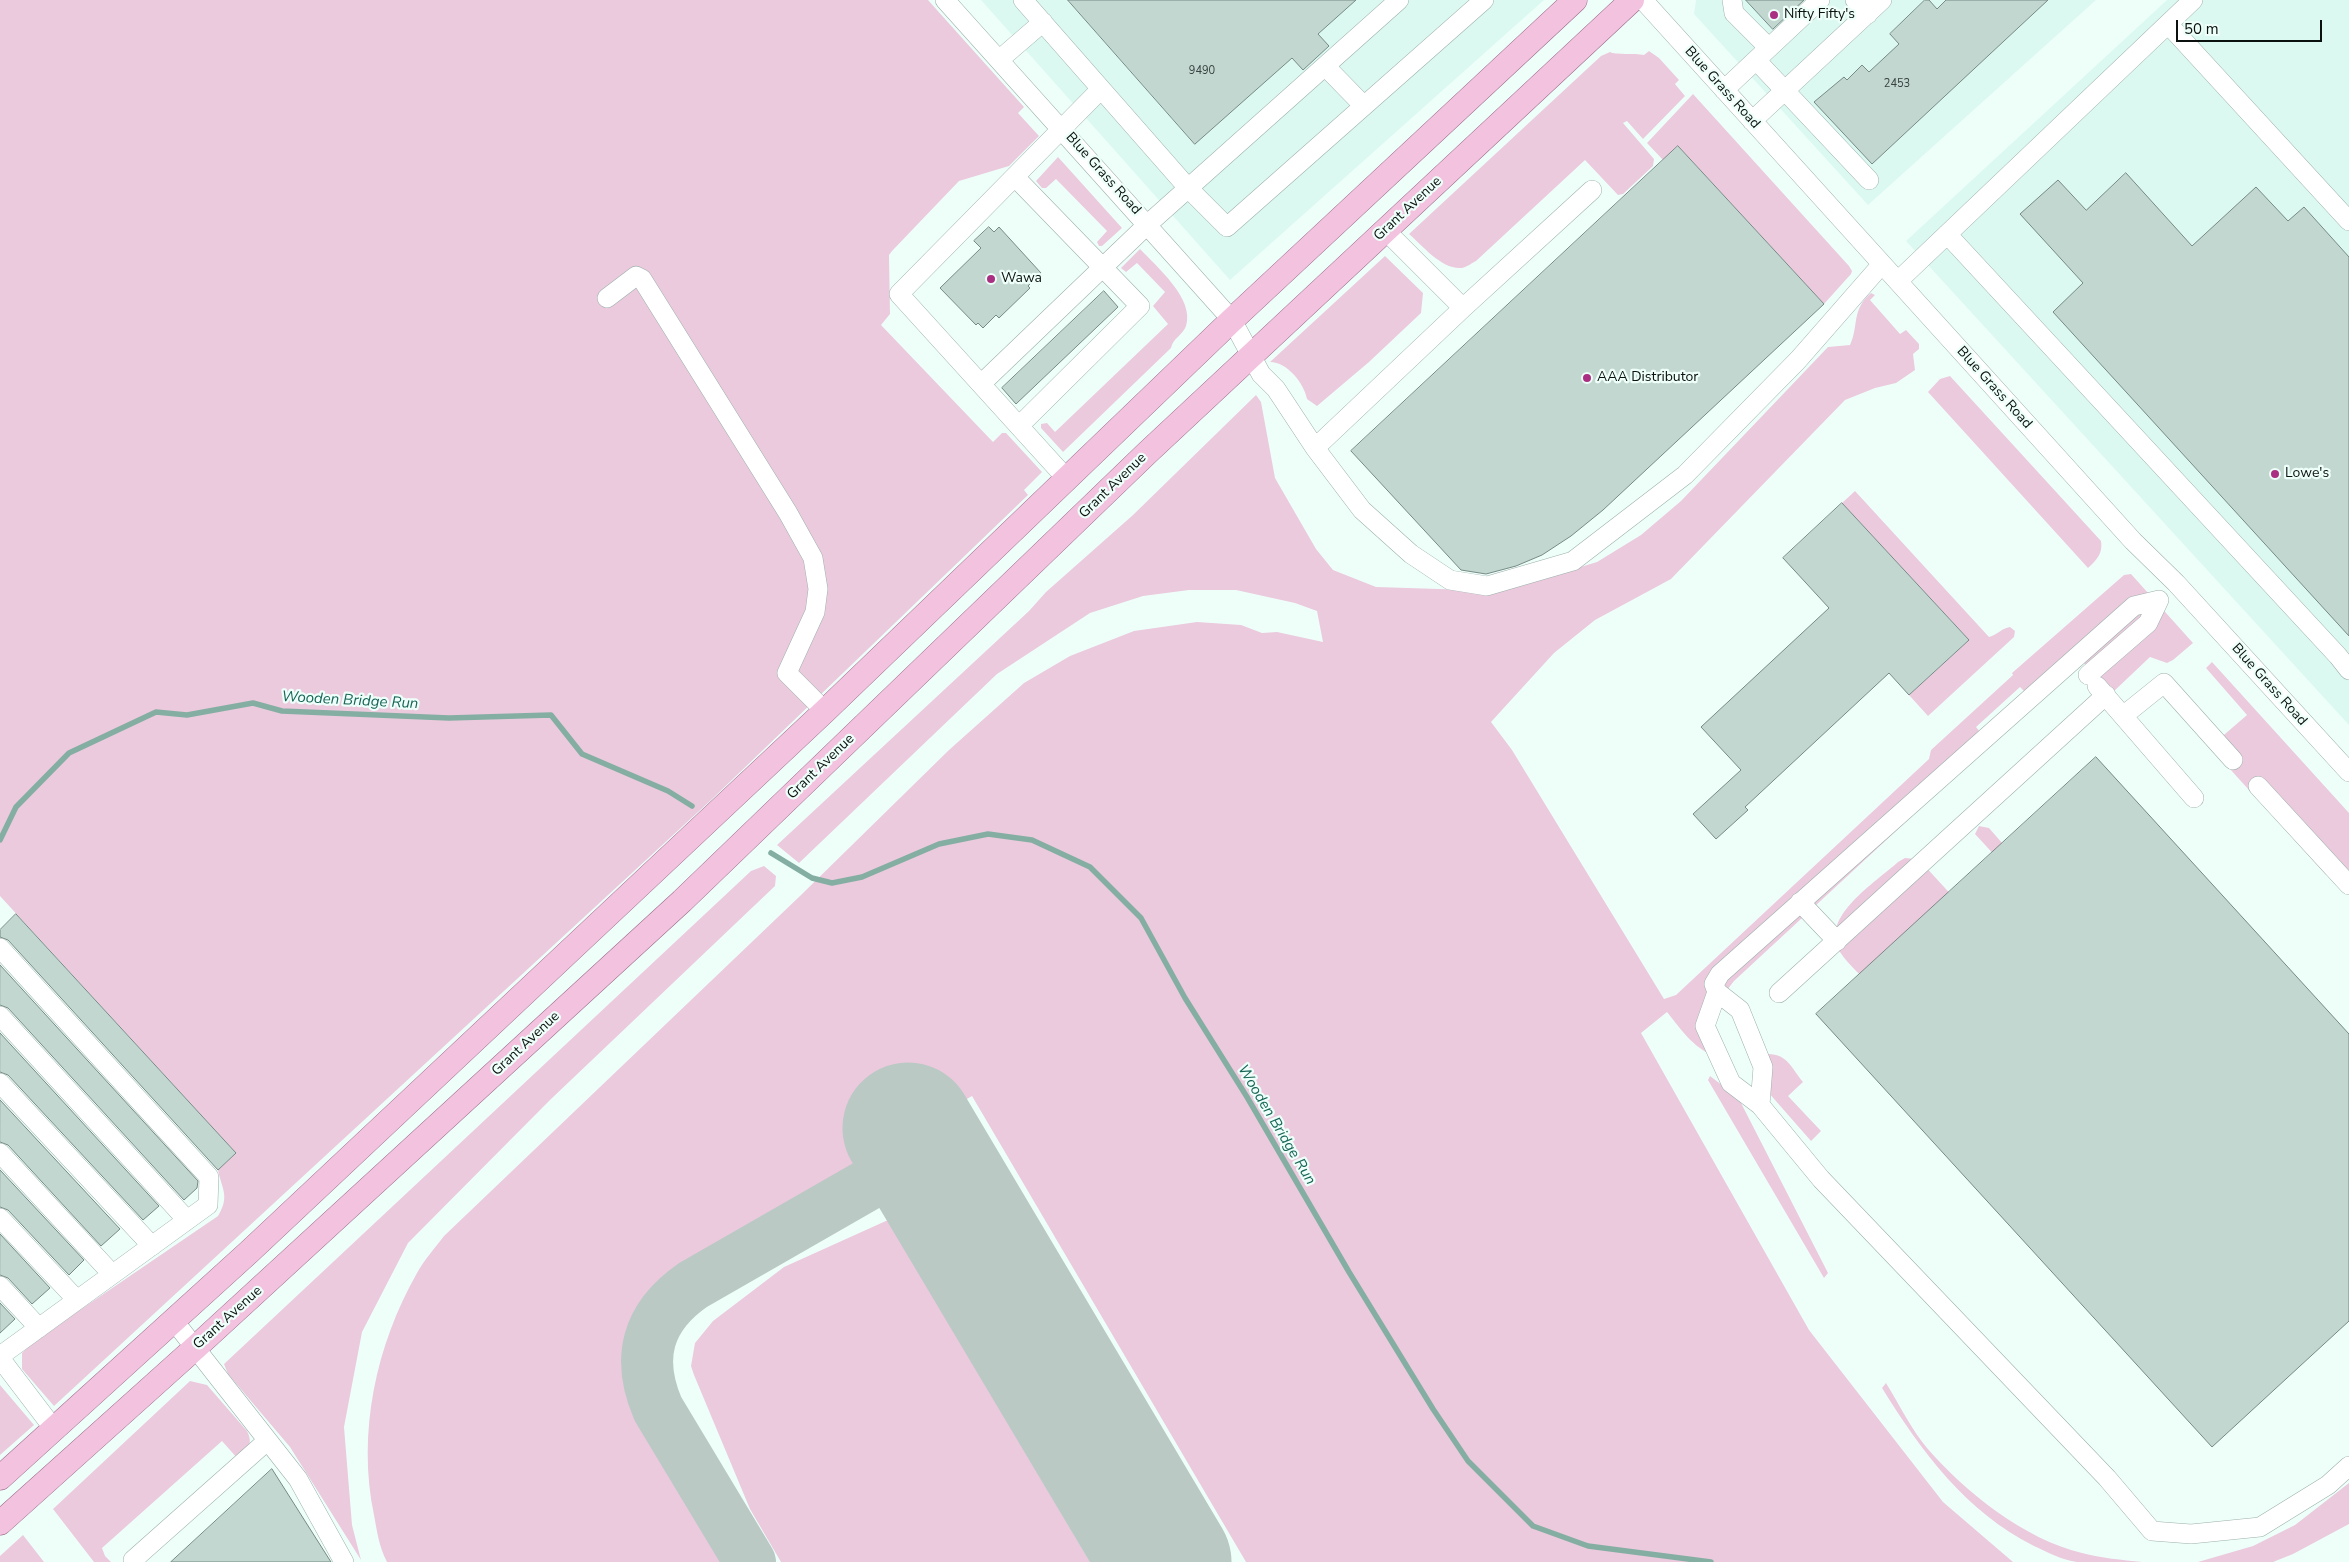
<!DOCTYPE html>
<style>
body{margin:0}
#map{position:relative;width:2349px;height:1562px;overflow:hidden;background:#eefffa;font-family:"Nunito Sans",sans-serif}
canvas{display:block}
.scale{position:absolute;left:2176px;top:20px;width:146px;height:22px;box-sizing:border-box;border:2px solid #0a110f;border-top:0;padding-left:6px;font-size:15px;line-height:18px;white-space:nowrap;color:#0a110f;-webkit-text-stroke:4px #eefffa;paint-order:stroke}
</style>
<div id="map">
<canvas width="2349" height="1562"></canvas>
<div class="scale">50 m</div>
</div>
<script>
const g = document.querySelector('canvas').getContext('2d');
g.lineJoin = 'round';
function paint(path, color) { g.fillStyle = color; g.fill(path, 'evenodd'); }
function stroke(path, color, width, dash) { g.strokeStyle = color; g.lineWidth = width; g.lineCap = dash ? 'butt' : 'round'; g.setLineDash(dash || []); g.stroke(path); }
function drawText(font, color, halo, rows, align = 'center') {
  g.font = font + ' "Nunito Sans",sans-serif'; g.lineWidth = 4.5; g.setLineDash([]); g.textBaseline = 'middle'; g.strokeStyle = halo; g.fillStyle = color; for (const [text, x, y, turn = 0] of rows) {
    g.save(); g.translate(x, y); g.rotate((+turn || 0) * Math.PI / 180); g.textAlign = isNaN(turn) ? turn : align; if (halo) g.strokeText(text, 0, 0); g.fillText(text, 0, 0); g.restore();
  }
}
paint(new Path2D(`
 M981 0H1544L1230 280Z
 M1696 0H2096L1868 205 1694 14Z
 M2167 0H2349V725L1906 241Z`), '#dbf9f1');
paint(new Path2D(`
 M0 0H928L1024 107 1018 113 1039 136 1009 166 959 181 892 251 889 255 890 314 881 325 993 442 1002 433H1006L1042 472 1024 490 1028 495 710 801 54 1406 22 1369V1353L33 1342 218 1216C230 1196 222 1190 218 1170L236 1153 0 896Z
 M1649 51 1659 58 1679 80 1675 84 1685 96 1643 139 1627 121 1623 123 1654 159 1653 166 1623 194 1618 195 1585 160 1476 261C1472 263 1467 267 1462 268 1442 270 1423 246 1409 234L1601 56 1610 52C1615 55 1635 53 1644 55Z
 M1693 94 1849 266 1852 271 1851 274 1824 304 1678 146 1663 160 1647 143Z
 M1058 157 1122 228 1102 246H1099L1097 242 1107 231 1056 179 1046 188H1042L1036 181Z
 M1140 249C1157 267 1195 299 1186 326 1183 335 1173 338 1171 348L1063 452 1041 428V424L1047 423 1055 432 1168 324 1153 306 1165 292 1137 263 1126 272 1121 268Z
 M1385 256 1423 293 1421 313 1369 362 1317 406 1307 399C1304 383 1287 362 1270 362Z
 M1871 293 1875 295 1870 300 1900 334 1906 330 1919 344V349L1913 354 1915 370 1896 383 1875 388 1845 400 1671 579 1595 620 1554 653 1491 722 1512 750 1664 999 1676 995 1929 759 1931 750 2013 675 2012 673 2124 575 2131 574 2193 643 2173 660 2167 663 2150 657 2112 693 2081 660 2028 695 2020 687 1976 727 1990 744 1734 981C1713 1007 1711 1026 1719 1058 1695 1050 1682 1031 1667 1012L1641 1033 1809 1330 1943 1502 2013 1562H1246L972 1096 685 1264 658 1286 644 1307 632 1335 628 1362 632 1393 643 1420 728 1562H387C379 1547 377 1531 374 1515 357 1433 376 1345 417 1273 424 1260 435 1248 444 1236L800 896 949 750 1024 683 1070 656 1134 631 1197 622 1241 625 1262 633 1277 632 1323 642 1317 611 1295 603 1236 590H1189L1143 596 1090 613 997 674 799 863 777 845 1029 611 1046 592 1133 515 1256 395 1261 402 1275 478 1316 549 1333 570 1376 587 1502 591 1597 562 1641 535 1681 501 1828 347 1850 345C1859 326 1851 310 1871 293Z
 M1950 376 2101 541C2103 553 2097 560 2088 568L1928 392 1940 379Z
 M1855 491 1989 637C1997 635 2002 628 2010 627L2015 631 2014 637 1928 716 1909 695 1969 640 1842 503Z
 M2212 662 2349 813V872L2340 863 2326 875 2210 747 2247 715 2206 668Z
 M1979 826 1989 828 2030 875 2010 872 1975 834Z
 M1905 858 1915 859 1923 864 1977 923 1877 991C1865 979 1849 966 1840 952 1818 918 1876 882 1898 862Z
 M764 866 776 876 775 886 550 1100 408 1243 362 1332 344 1427 352 1525 361 1560 290 1447 228 1374 224 1364 751 871Z
 M1768 1054C1788 1054 1792 1069 1803 1082L1788 1096 1821 1131 1811 1141 1768 1092Z
 M1710 1076 1735 1095 1740 1101 1828 1273 1824 1278 1708 1080Z
 M888 1220 1090 1562H781L750 1509 694 1375 691 1366 695 1343 713 1321 784 1267Z
 M190 1381 207 1385 247 1431C254 1445 247 1449 238 1459L222 1441 102 1548 105 1556 111 1562H94L53 1509Z
 M1886 1383C1899 1404 1911 1429 1927 1448 1965 1492 2024 1539 2082 1553 2101 1558 2122 1560 2142 1562 2121 1562 2098 1562 2077 1562 2062 1560 2047 1552 2034 1546 1966 1512 1921 1451 1882 1388Z
 M0 1385 34 1425 0 1455Z
 M2349 1483V1524L2293 1554 2273 1562H2198L2253 1546 2295 1525Z
 M23 1535 44 1562H0V1556Z`), '#ebcadd');
stroke(new Path2D(`
 M0 840 16 807 69 753 156 712 187 715 253 703 282 711 449 718 551 715 582 754 668 791 692 806
 M771 853 812 878 832 883 862 877 939 844 988 834 1032 840 1090 867 1141 918 1185 998 1247 1097 1349 1272 1433 1409 1468 1461 1533 1526 1588 1546 1711 1562`), '#85aea3', 5.5);
stroke(new Path2D(`
 M750 1562 658 1409C636 1358 647 1317 693 1285L923 1153`), '#bac9c4', 52);
stroke(new Path2D(`
 M908 1128 1166 1562`), '#bac9c4', 131);
const building = new Path2D(`
 M1068 0H1356L1318 34 1329 46 1303 70 1292 58 1195 144Z
 M1746 0H1804L1773 29Z
 M1925 0H1929L1937 9 1946 0H2048L1872 164 1814 102 1844 77 1847 80 1862 65 1869 72 1899 44 1890 34Z
 M1678 146 1824 304 1603 510 1571 536 1542 555 1516 566 1486 574 1461 570 1351 451Z
 M2126 173 2192 246 2256 187 2288 221 2304 207 2349 257V636L2053 312 2083 283 2020 214 2058 180 2086 210Z
 M989 227 994 232 999 227 1041 273 1028 286 1030 288 999 318 996 315 983 328 978 323 976 325 940 288 981 248 974 241Z
 M1104 291 1118 307 1016 404 1002 388Z
 M1842 503 1969 640 1909 695 1889 673 1745 807 1748 810 1716 839 1693 814 1741 770 1701 727 1829 608 1783 558Z
 M2096 757 2349 1034V1321L2212 1447 1816 1014Z
 M16 914 236 1153 218 1170 8 940 0 937V930Z
 M0 965 198 1181 197 1188 184 1200 8 1008 0 1005Z
 M0 1033 159 1206 143 1220 8 1075 0 1072Z
 M0 1100 120 1229 101 1246 8 1145 0 1142Z
 M0 1170 84 1260 69 1275 8 1210 0 1207Z
 M0 1234 50 1288 32 1304 8 1278 0 1275Z
 M0 1303 15 1319 0 1333Z
 M272 1469 331 1562H171Z`);
paint(building, '#c3d7d1');
stroke(building, '#778a85', 1);
const minor = new Path2D(`
 M945 0 1232 320 1261 374 1276 389 1315 448 1362 510 1411 554 1450 580 1487 586 1573 561 1685 475 1798 360 1882 264
 M1023 0 1189 189 1227 227 1484 0
 M1643 0 2133 541 2176 583 2349 772
 M1732 0 1734 13 1769 48
 M1855 0 1868 14
 M2168 24 2349 221
 M999 60 1043 22
 M1756 60 1869 180
 M1326 67 1364 106
 M1724 90 1820 0
 M1752 121 1882 0
 M1015 177 1140 306 1019 426
 M1385 230 1463 308
 M1947 234 2338 656 2349 670
 M1898 281 2193 0
 M607 298 636 276 642 279 788 513 813 558 818 589 815 612 787 673 825 711
 M981 384 1148 224 1399 0
 M1315 448 1463 308 1592 190
 M1066 478 899 294 1101 89
 M2097 686 2194 798
 M2123 716 2164 683 2233 760
 M2258 786 2349 885
 M1800 902 1837 941
 M0 948 209 1177 208 1205 0 1356
 M1717 992 1705 1026 1731 1083 1760 1105 1821 1179 2107 1478 2152 1531 2191 1534 2260 1527 2328 1485 2349 1466
 M1779 993 2106 695
 M0 1016 187 1220
 M0 1083 152 1246
 M1760 1105 1763 1067 1740 1010 1717 992 1714 984 1720 974 2134 606 2159 600 2148 623 2088 675
 M0 1153 112 1274
 M0 1218 77 1300
 M0 1286 39 1328
 M174 1321 298 1479 344 1562
 M0 1358 54 1429
 M136 1562 133 1560 267 1441`);
const major = new Path2D(`
 M0 1478 249 1252 825 711 1232 320 1575 0
 M0 1523 195 1348 682 901 1147 453 1632 0`);
stroke(minor, '#9db0ab', 20);
stroke(major, '#9b6a89', 25);
stroke(minor, '#fff', 19);
stroke(major, '#f2c2df', 24);
for (const [x, y, r, color] of [
 [1774,15,5,"#aa2f83"],
 [991,279,5,"#aa2f83"],
 [1587,378,5,"#aa2f83"],
 [2275,474,5,"#aa2f83"]
]) { const dot = new Path2D(); dot.arc(x, y, r, 0, 2 * Math.PI); g.fillStyle = color; g.fill(dot); stroke(dot, '#eefffa', 2); }
drawText('11px', '#384240', null, [
 ["9490",1202,71],
 ["2453",1897,84]
]);
drawText('14px', '#0a110f', '#eefffa', [
 ["Nifty Fifty's",1784,15],
 ["Wawa",1001,279],
 ["AAA Distributor",1597,378],
 ["Lowe's",2285,474]
], 'left');
drawText('14px', '#0a110f', '#eefffa', [
 ["Blue Grass Road",1722,88,48],
 ["Blue Grass Road",1103,174,48],
 ["Grant Avenue",1408,209,-43],
 ["Blue Grass Road",1994,388,48],
 ["Grant Avenue",1113,486,-44],
 ["Blue Grass Road",2269,685,48],
 ["Grant Avenue",821,767,-44],
 ["Grant Avenue",526,1044,-43],
 ["Grant Avenue",228,1318,-42]
]);
drawText('italic 15px', '#186557', '#eefffa', [
 ["Wooden Bridge Run",350,701,3],
 ["Wooden Bridge Run",1276,1125,59]
]);
</script>
